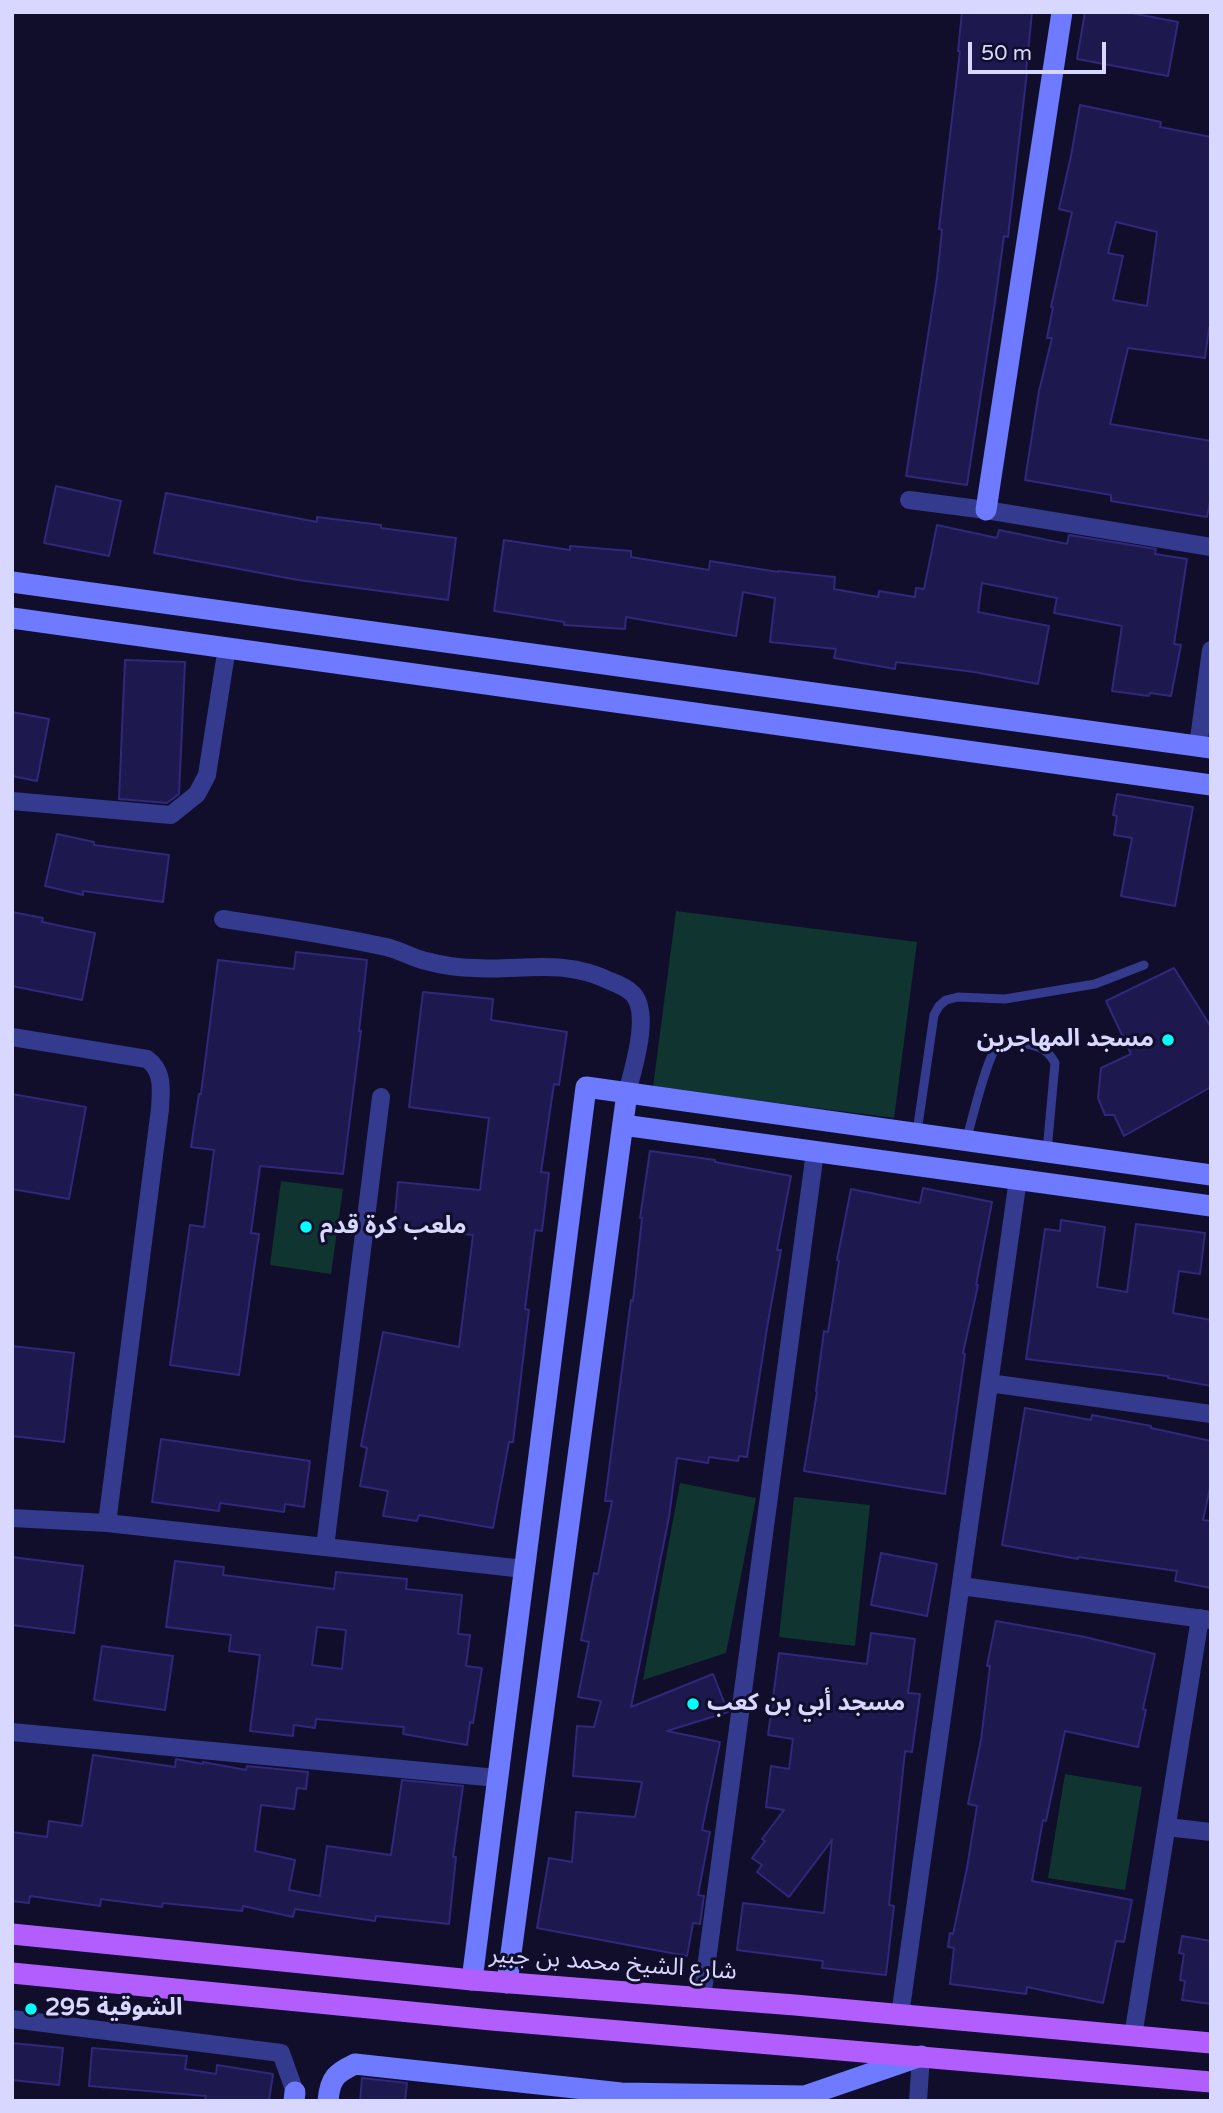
<!DOCTYPE html>
<meta charset="utf-8">
<style>
body{margin:0}
#map{position:relative;width:1223px;height:2113px;overflow:hidden;background:#100e2a;font-family:"Varela Round",sans-serif}
canvas{display:block}
.frame{position:absolute;inset:0;border:14px solid #d7d7ff;pointer-events:none}
.scale{position:absolute;left:968px;top:42px;width:138px;height:32px;box-sizing:border-box;border:4px solid #d7d7ff;border-top:0;padding-left:9px;font-size:21px;line-height:24px;white-space:nowrap;color:#d7d7ff;-webkit-text-stroke:5px #100e2a;paint-order:stroke}
</style>
<div id="map">
<canvas width="1223" height="2113"></canvas>
<div class="frame"></div>
<div class="scale">50 m</div>
</div>
<script>
const g = document.querySelector('canvas').getContext('2d');
g.lineJoin = 'round';
function paint(path, color) { g.fillStyle = color; g.fill(path, 'evenodd'); }
function stroke(path, color, width, dash) { g.strokeStyle = color; g.lineWidth = width; g.lineCap = dash ? 'butt' : 'round'; g.setLineDash(dash || []); g.stroke(path); }
function drawText(font, color, halo, rows, align = 'center') {
  g.font = font + ' "Varela Round","Noto Sans Arabic",sans-serif'; g.lineWidth = 6; g.setLineDash([]); g.textBaseline = 'middle'; g.strokeStyle = halo; g.fillStyle = color; for (const [text, x, y, turn = 0] of rows) {
    g.save(); g.translate(x, y); g.rotate((+turn || 0) * Math.PI / 180); g.textAlign = isNaN(turn) ? turn : align; if (halo) g.strokeText(text, 0, 0); g.fillText(text, 0, 0); g.restore();
  }
}
paint(new Path2D(`
 M676 911 917 942 894 1118 653 1087Z
 M281 1181 343 1189 331 1274 270 1265Z
 M680 1483 756 1498 726 1653 643 1680Z
 M794 1497 870 1505 855 1646 779 1637Z
 M1065 1774 1142 1787 1125 1890 1048 1878Z`), '#103530');
const building = new Path2D(`
 M962 12H1032L1026 72H1027L1008 237 1004 236 995 302 967 485 906 476 937 278 942 230 939 229 960 51H958Z
 M1085 12H1126L1178 22 1168 76 1077 59Z
 M1080 105 1161 122 1160 127 1211 137V328H1209L1205 358 1128 348 1110 424 1211 441V496L1207 517 1111 501V495L1025 480 1039 391 1052 338H1047L1053 307H1051L1072 212 1059 209 1071 156ZM1116 222 1157 232 1147 306 1113 300 1123 256 1108 253Z
 M56 486 121 501 109 556 44 543Z
 M166 493 317 522V517L381 525V528L456 538 448 600 298 580 154 553Z
 M937 525 997 538 999 530 1067 544 1069 535 1156 549 1155 554 1187 559 1174 644 1181 645 1171 696 1150 693 1149 696 1112 691 1122 626 1054 613 1057 598 982 583 978 612 1049 626 1038 684 974 672 896 662 895 669 834 658 836 649 770 642 775 598 743 592 736 636 626 617 625 629 564 625V622L494 611 504 540 570 550V546L631 551V557L709 570 710 561 778 572V571L835 577 834 589 878 597 879 591 915 597 916 588 924 589Z
 M125 660 185 662 179 794 167 803 119 799Z
 M12 712 49 719 37 781 12 776Z
 M1117 794 1193 807 1175 906 1121 896 1132 838 1114 835 1117 816 1113 815Z
 M57 834 94 842V845L169 855 163 902 83 891V895L45 886Z
 M12 912 43 918 42 922 95 933 82 1000 12 986Z
 M296 952 367 960 359 1031H361L343 1174 260 1166 251 1233 259 1234 239 1375 170 1365 190 1225 204 1227 214 1150 191 1147 199 1094H201L218 960 294 969Z
 M1174 968 1211 1027V1087L1124 1136 1114 1115H1105L1098 1098 1101 1068 1131 1054 1106 1001Z
 M423 992 493 999 491 1020 567 1032 559 1085 554 1084 541 1172 549 1173 542 1231 535 1230 525 1309 529 1310 513 1442H509L493 1528 419 1515 417 1521 383 1516 388 1491 360 1486 367 1448 361 1446 383 1332 459 1347 473 1235 394 1227 398 1182 480 1190 489 1118 409 1107Z
 M12 1094 86 1107 69 1199 12 1189Z
 M650 1151 715 1160V1162L791 1176 777 1250H781L767 1328 747 1457 739 1456 738 1461 709 1457 708 1463 677 1458 669 1517 631 1707 713 1674 728 1712 667 1731 720 1742 702 1830 710 1832 698 1895 704 1896 700 1924 693 1923 687 1956 537 1928 549 1858 572 1862 576 1812 635 1817 642 1782 573 1776 577 1726 594 1727 601 1701 578 1697 589 1642 581 1640 594 1573 598 1574 612 1501H605L631 1300 633 1301 642 1218H640Z
 M923 1188 992 1202 976 1285H978L963 1353 965 1354 945 1494 804 1471 817 1392 816 1391 824 1331 828 1332 839 1261 837 1260 851 1189 920 1203Z
 M1061 1220 1105 1227 1097 1287 1127 1292 1136 1224 1205 1233 1200 1274 1179 1271 1173 1313 1211 1320V1386L1168 1378V1376L1026 1359 1045 1229 1060 1231Z
 M12 1346 74 1353 64 1442 12 1436Z
 M1025 1408 1091 1420 1092 1415 1151 1426V1428L1211 1441V1483L1203 1520 1211 1521V1588L1175 1581 1177 1571 1078 1557V1559L1002 1545Z
 M161 1439 310 1461 304 1507 285 1504 284 1512 220 1503 219 1511 152 1502Z
 M881 1553 937 1564 927 1616 871 1605Z
 M12 1557 83 1566 74 1633 12 1625Z
 M175 1561 224 1567 223 1575 334 1589 336 1572 407 1579 406 1589 462 1595 458 1634 470 1635 466 1666 482 1668 473 1723 470 1722 467 1745 403 1734 404 1727 316 1719 315 1728 294 1725 293 1736 250 1731 260 1655 229 1651 231 1635 166 1627ZM317 1627 346 1630 342 1669 312 1665Z
 M996 1621 1085 1637 1155 1654 1143 1709 1146 1710 1138 1747 1065 1731 1046 1821 1043 1820 1032 1881 1132 1900 1124 1942 1116 1941 1103 2003 1027 1987 1026 1994 950 1984 954 1948 948 1947 950 1933 953 1934 967 1868 977 1806 968 1804 981 1740 990 1666H987Z
 M871 1633 915 1639 908 1693 920 1694 912 1752 905 1751 889 1905 894 1906 886 1975 822 1968 823 1961 737 1950 743 1903 824 1913 832 1840 789 1897 757 1872 762 1865 752 1858 765 1841 762 1839 784 1810 766 1807 771 1766 789 1769 793 1739 768 1735 779 1653 867 1664Z
 M102 1646 173 1656 165 1710 94 1700Z
 M93 1755 175 1767 176 1759 203 1764V1762L246 1770 247 1766 308 1772 306 1789 297 1788 294 1809 261 1805 255 1851 295 1860 289 1890 320 1896 327 1846 391 1855 402 1780 463 1786 453 1857H456L449 1924 376 1916 375 1921 295 1909 293 1917 243 1906 242 1911 163 1903 162 1907 101 1899 100 1906 30 1896 29 1903 12 1901V1832L47 1837 49 1821 82 1826Z
 M1182 1936 1211 1941V2004L1182 2000 1185 1981 1180 1980 1184 1954 1179 1953Z
 M12 2043 63 2048 59 2085 12 2080Z
 M92 2048 187 2056 185 2069 216 2074 217 2065 273 2074 269 2101H205L206 2096 89 2086Z
 M362 2078 407 2083 405 2101H360Z`);
paint(building, '#1d184d');
stroke(building, '#2f287b', 2);
stroke(new Path2D(`
 M917 1132 934 1015 939 1006 946 1000 958 997 1005 999 1095 984 1144 965
 M966 1141C971 1124 987 1055 998 1046 1005 1040 1016 1043 1025 1044 1040 1046 1048 1050 1055 1063L1047 1151`), '#343a8e', 9);
stroke(new Path2D(`
 M909 500 986 510 1211 547
 M1198 746 1211 650
 M12 801 171 815 197 794 207 775 227 647
 M223 919C277 927 332 935 386 947 400 950 412 958 426 961 441 965 458 968 474 968 522 971 563 958 610 981 618 984 627 988 633 994 651 1014 633 1069 627 1093
 M12 1037 147 1059C164 1071 161 1090 160 1109L107 1523
 M989 1383 1211 1414
 M12 1518 107 1523 524 1569
 M325 1547 381 1097
 M961 1586 1211 1620
 M12 1732 497 1778
 M1167 1827 1211 1832
 M702 1998 815 1152
 M900 2015 1018 1179
 M12 2019 281 2053 295 2092
 M1133 2036 1200 1618
 M918 2101 921 2056`), '#343a8e', 18);
stroke(new Path2D(`
 M986 510 1062 12
 M12 582 1211 748
 M12 618 1211 785
 M623 1125 1211 1206
 M472 1980 586 1087 1211 1175
 M507 1983 627 1093
 M294 2101 295 2092
 M328 2101C330 2078 336 2073 355 2064L621 2093 805 2096 921 2056`), '#6e7aff', 21);
stroke(new Path2D(`
 M12 1934 472 1980 795 2005 1211 2043
 M12 1973 492 2020 1211 2082`), '#b25eff', 21);
for (const [x, y, r, color] of [
 [1168,1040,7,"#03fffd"],
 [306,1227,7,"#03fffd"],
 [693,1704,7,"#03fffd"],
 [31,2009,7,"#03fffd"]
]) { const dot = new Path2D(); dot.arc(x, y, r, 0, 2 * Math.PI); g.fillStyle = color; g.fill(dot); stroke(dot, '#100e2a', 2.5); }
drawText('bold 24px', '#d7d7ff', '#100e2a', [
 ["مسجد المهاجرين",1154,1040,"right"],
 ["ملعب كرة قدم",320,1227],
 ["مسجد أبي بن كعب",707,1704],
 ["الشوقية 295",45,2009]
], 'left');
drawText('24px', '#d7d7ff', '#100e2a', [
 ["شارع الشيخ محمد بن جبير",613,1964,4]
]);
</script>
